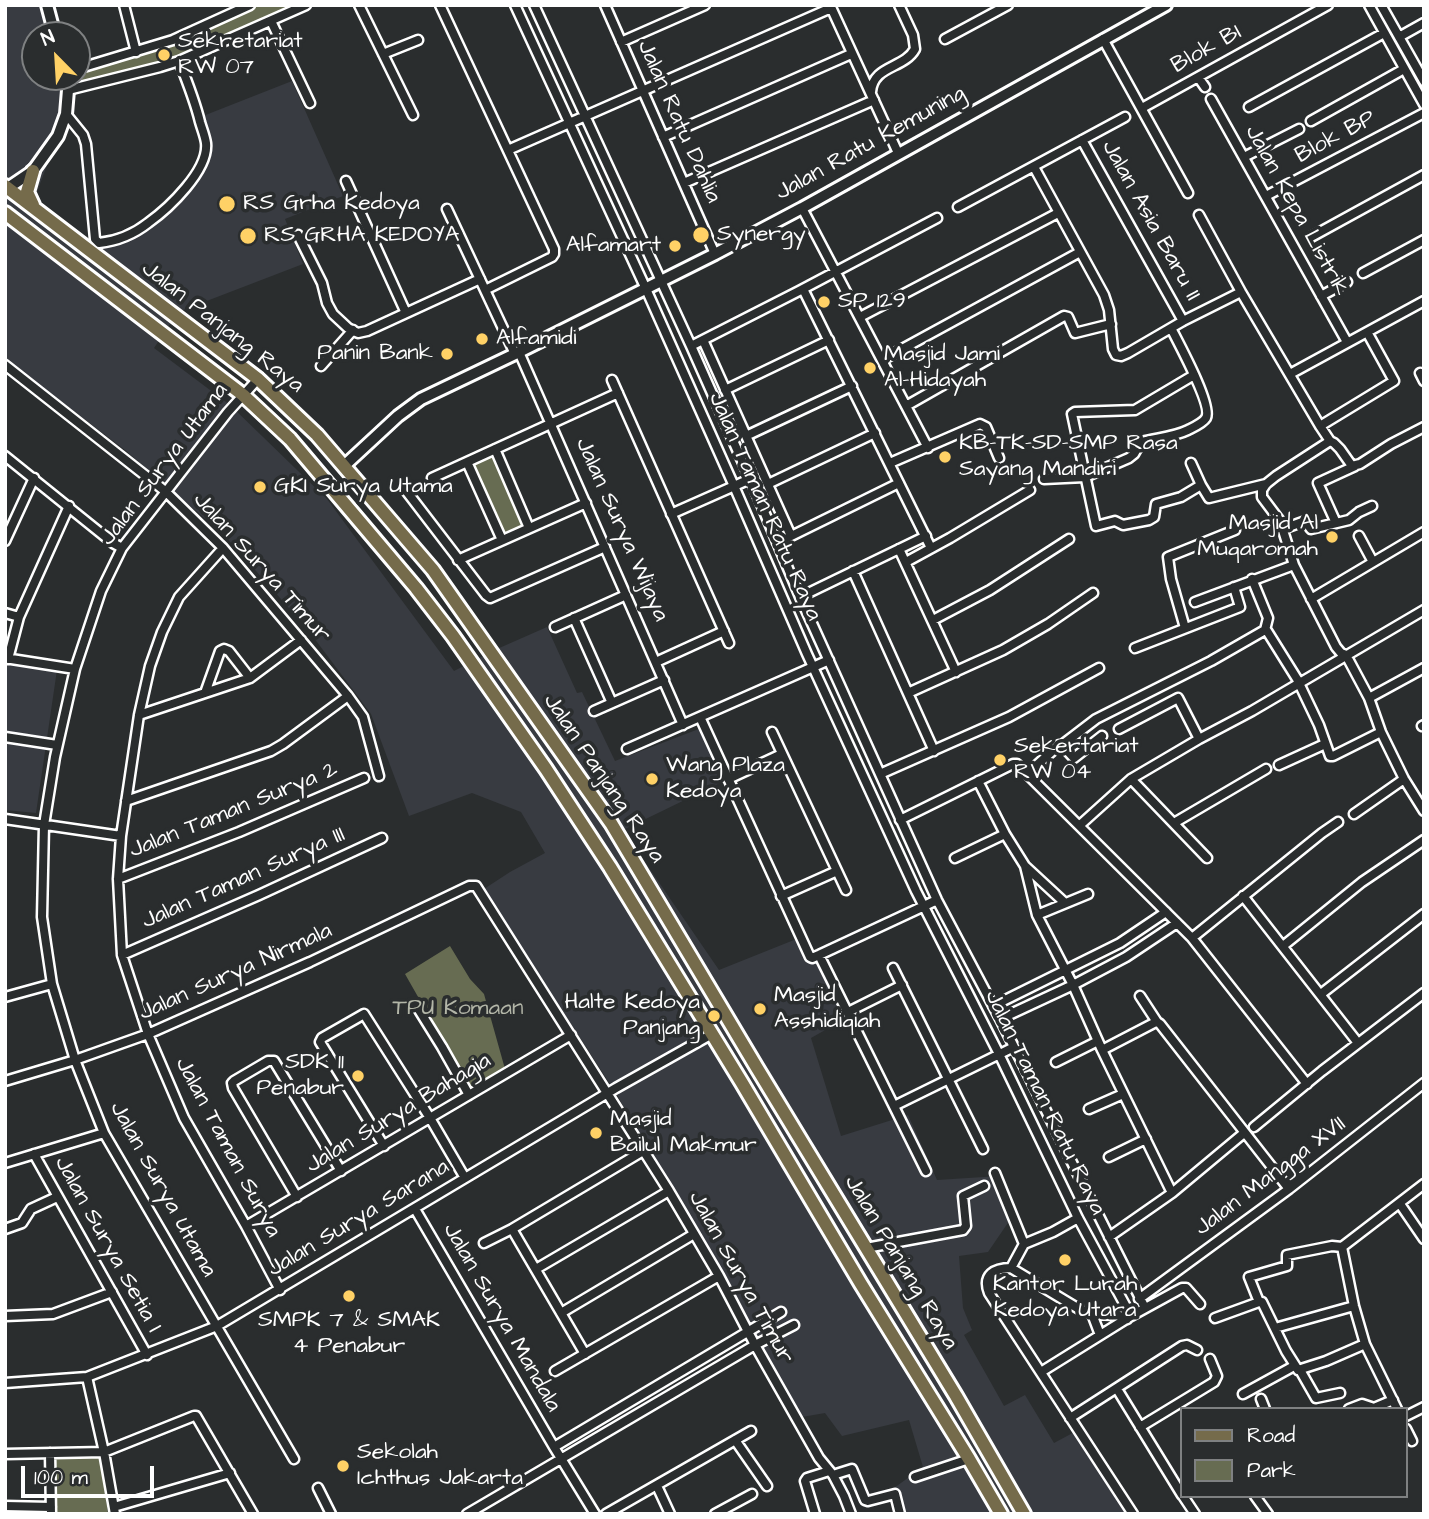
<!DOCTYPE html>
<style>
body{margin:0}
#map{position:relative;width:1429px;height:1519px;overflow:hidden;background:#2a2d2e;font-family:"Architects Daughter",sans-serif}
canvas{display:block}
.frame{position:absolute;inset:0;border:7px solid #fff;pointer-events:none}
.legend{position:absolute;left:1180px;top:1407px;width:228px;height:91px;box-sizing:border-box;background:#2a2d2e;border:2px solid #7f8182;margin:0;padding:9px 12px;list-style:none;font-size:21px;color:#fff}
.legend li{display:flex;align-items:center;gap:14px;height:35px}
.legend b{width:35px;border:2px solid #7f8182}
.north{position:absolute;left:21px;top:21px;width:70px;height:70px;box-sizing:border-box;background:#2a2d2e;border:2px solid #7f8182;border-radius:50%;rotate:336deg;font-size:19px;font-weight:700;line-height:28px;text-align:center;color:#fff}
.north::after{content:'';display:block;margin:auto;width:24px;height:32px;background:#ffd166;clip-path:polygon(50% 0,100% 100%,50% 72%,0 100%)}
.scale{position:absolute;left:21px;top:1466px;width:133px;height:32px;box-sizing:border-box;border:4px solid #fff;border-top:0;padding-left:9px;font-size:21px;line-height:24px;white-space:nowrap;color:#fff;-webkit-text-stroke:5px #2a2d2e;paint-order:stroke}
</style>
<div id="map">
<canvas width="1429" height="1519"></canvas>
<div class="frame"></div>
<ul class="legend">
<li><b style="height:9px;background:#756b4b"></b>Road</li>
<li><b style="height:19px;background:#676c52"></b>Park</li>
</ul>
<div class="north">N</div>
<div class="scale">100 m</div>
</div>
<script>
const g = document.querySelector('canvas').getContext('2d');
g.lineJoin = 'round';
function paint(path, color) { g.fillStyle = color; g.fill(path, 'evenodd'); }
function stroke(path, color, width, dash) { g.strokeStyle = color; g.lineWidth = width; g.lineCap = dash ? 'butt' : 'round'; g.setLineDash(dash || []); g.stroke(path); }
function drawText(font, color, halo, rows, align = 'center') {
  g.font = font + ' "Architects Daughter",sans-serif'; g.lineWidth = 7; g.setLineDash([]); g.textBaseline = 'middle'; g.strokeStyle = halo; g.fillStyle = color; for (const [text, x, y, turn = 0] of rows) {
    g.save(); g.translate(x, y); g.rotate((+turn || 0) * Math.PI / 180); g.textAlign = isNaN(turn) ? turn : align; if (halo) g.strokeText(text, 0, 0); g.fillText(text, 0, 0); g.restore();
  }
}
paint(new Path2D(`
 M5 5H52L60 35H35V77H70L74 94 29 213 97 251 135 234 160 217 208 152V134L203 116 292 81 343 196 285 219 303 264 178 312 154 348 230 405 327 499 454 671 497 649 547 627 577 693 582 692 615 761 704 727 726 780 623 830 719 970 804 936 850 1016 811 1038 841 1136 908 1115 937 1180 999 1176 1014 1214 988 1252 959 1256 963 1308 972 1330 964 1335 1004 1406 1025 1395 1054 1443 1082 1428 1135 1514H903L894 1488 923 1467 909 1420 842 1436 825 1413 802 1417 617 1095 484 889 510 872 545 853 521 812 472 793 409 816 371 714 305 626 224 535 125 450 5 359Z
 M5 652 58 663 36 813 5 810Z`), '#383b41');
paint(new Path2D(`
 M239 5H300L179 60 74 94 70 77H77V63L175 37Z
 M496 453 526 524 501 535 471 464Z
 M450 946 470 979 484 994 505 1069 470 1088 405 974Z
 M101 1457 108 1514H53L51 1459Z`), '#676c52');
const street = new Path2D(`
 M124 5 136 52
 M359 5 413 115
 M440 5 554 249V254L552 257 485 290
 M515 5 646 289 734 486 807 654 916 891 999 1054 1078 1218 1131 1316
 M534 5 691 346 755 490 800 597 937 900 1000 1019 1145 1308
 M605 5 715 254
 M830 5 898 153
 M1369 5 1424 104
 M1381 5 1424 81
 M271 21 310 103
 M1399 37 1424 23
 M945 39 1008 5
 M1103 39 1188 193
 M621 42 705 5
 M383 54 418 40
 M77 69 173 40 250 5
 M1198 77 1205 87
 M68 90 160 67 179 61 306 5
 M871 92C873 65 904 69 915 49L913 35 899 5
 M1211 99 1347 342
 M1249 107 1384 33
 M1142 108 1328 5
 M66 114 83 135 86 144 95 239 99 243C117 241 134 234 148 223 169 208 209 170 206 143 205 136 202 129 200 122 195 101 187 81 179 61
 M1311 121 1404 69
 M663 137 851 54
 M1082 140 1183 321
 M508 150 831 8
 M1244 157 1299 129
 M1034 167 1104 295 1109 310 1113 349 1116 355 1121 356 1128 353 1183 321 1241 292
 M346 181 406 313
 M684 183 874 100
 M1266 196 1424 113
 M958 207 1125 117
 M802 208 928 448
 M447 209 515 354
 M1199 215 1241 292 1320 426 1330 441 1334 443 1340 449 1352 466 1360 464 1391 444 1424 427
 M298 235 322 283 327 303 333 314 348 328 358 333 367 331 480 279
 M1311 237 1424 175
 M1363 273 1424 240
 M803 289 931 548
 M1321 296 1347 282
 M860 317 1058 213
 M703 340 791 536
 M691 346 799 291 937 218
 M519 352 683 725
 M882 360 1080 252
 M5 365 165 491 223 548 348 696 363 717 379 776
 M321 366 353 330
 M1420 373 1424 381
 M1290 374 1424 301
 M1194 375 1135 410 1075 412 1072 414 1096 526 1115 521 1123 525 1149 520 1154 517 1156 504 1181 497 1201 485 1209 498 1266 484
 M258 379 228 412 122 548 101 591 75 669 55 757 44 825 42 917 52 984 75 1060 104 1133 294 1459
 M612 380 729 643
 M725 390 829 340
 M906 406 1064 316 1068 317 1075 333 1111 324
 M1320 426 1394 381 1367 332
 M746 436 852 386
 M1330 441 1276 476 1266 484 1262 490V497L1280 521 1294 565 1336 647 1341 653 1346 655 1369 698 1381 732 1404 779 1424 811
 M495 449 529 528
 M5 456 113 543 122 548
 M467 462 502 540
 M890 463 980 424 986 427 999 458
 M1191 463 1201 485
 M432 478 618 393
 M1044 479 1085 477 1129 458 1134 454 1141 442C1156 438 1174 437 1188 430 1194 427 1203 423 1206 418 1213 406 1178 342 1171 328
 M768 484 875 433
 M404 488 486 595 490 598 605 547
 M671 514 750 479
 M1336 523 1318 483 1355 466
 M1283 529 1305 521 1311 529 1349 520 1359 512 1372 506
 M1359 536 1373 562
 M5 541 34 478
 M777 543 899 483
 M223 548 179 597 162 632 150 666 139 715 121 836 118 879 122 955 148 1034 184 1118 246 1226 280 1290
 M899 549 956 672
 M458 560 586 503
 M906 562 950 538 1030 490
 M853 571 934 751
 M800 597 926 536
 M1311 599 1424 532
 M1195 602 1294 565
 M5 613 19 617
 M574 618 612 703
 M933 620 990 590 1069 539
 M555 627 626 595
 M1185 628 1171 579 1168 557 1235 530
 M1265 630 1267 631 1297 679 1319 725 1330 756H1333L1381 732
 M1135 648 1240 607 1234 587
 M5 658 75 669
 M8 659 19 617 69 506
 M656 662 724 631
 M205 693 220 651 224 649 229 651 250 678
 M908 693 1003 650 1048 624 1093 593
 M1369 698 1424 668
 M594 711 664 680
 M139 715 250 678 301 640
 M700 717 810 957 812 958 819 955 937 900
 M1422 726 1424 725
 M1119 729 1178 698 1199 739
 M772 732 846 890
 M5 737 57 745
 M1062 745 1096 719 1211 661 1265 630 1268 618 1252 579
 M627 749 829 660
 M1279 765 1325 744
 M880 774 1009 717 1099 668
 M1027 774 1059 745H1062L1074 758 1102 736
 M728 779 782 754
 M1131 779 1207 858
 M978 781 1005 834 1025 866 1037 915 1073 985 1102 1050 1172 1193
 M126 801 271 751 283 744 348 696
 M1354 814 1404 779
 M5 819 121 836
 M900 820 1013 764H1017L1192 938 1307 1084
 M1174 823 1266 769
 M1080 825 1131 779 1199 739 1252 711 1424 610
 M955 858 1005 834
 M1025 866 1065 903
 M118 879 239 832 364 778
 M781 896 837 871
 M1243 896 1358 1043
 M1037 915 1088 894
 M1192 938 1322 833 1338 822
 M1283 946 1362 882 1424 840
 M122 955 259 895 382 838
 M819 955 926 1171
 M893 968 983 1149
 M1321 994 1424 914
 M1140 996 1157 1022
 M5 997 52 984
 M993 1006 1120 943 1166 912
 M419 1010 442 1047 469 1095
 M848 1012 902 985
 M1000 1019 1073 985 1126 957 1177 923
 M1102 1050 1154 1023 1157 1022 1160 1024 1289 1189
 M1056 1062 1098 1041
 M5 1081 75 1060 148 1034 310 962 469 886H476L669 1191 719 1276 755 1345 819 1458 833 1475 844 1496 851 1514
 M894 1106 1014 1047
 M1089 1109 1123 1094
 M1254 1127 1322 1071 1424 993
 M384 1146 320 1042 322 1038 364 1014 430 1118 465 1178
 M34 1154 147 1355
 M1109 1157 1146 1139
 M5 1163 104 1133
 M995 1173 1024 1244 1053 1232 1078 1218
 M297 1197 233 1088 232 1083 234 1081 268 1061H274L341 1171
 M1400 1204 1424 1239
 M415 1209 554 1447 595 1514
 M246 1226 571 1035
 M5 1229 22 1223 31 1209 57 1197
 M512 1229 585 1354
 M1109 1237 1172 1193 1244 1133
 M484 1243 512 1229 643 1151
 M1342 1247 1354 1306 1365 1344 1397 1409
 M1342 1247 1424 1184
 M866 1248 963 1230 966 1226 963 1196 984 1186
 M1011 1268 1024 1244
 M536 1269 669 1191
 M1139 1299 1289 1189 1424 1083
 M1259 1302H1262L1286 1351 1298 1370 1326 1361 1365 1344
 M561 1313 694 1234
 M1092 1314 1100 1335
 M5 1316 53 1314 112 1292
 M1215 1318 1259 1302 1249 1277 1287 1266V1255L1332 1246 1342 1247
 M1127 1319 1117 1315 1092 1314 1079 1309 1011 1268C994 1268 982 1275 989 1293L1133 1514
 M1275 1328 1354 1306
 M1300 1370 1316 1398 1340 1393
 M555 1371 719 1276
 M1041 1372 1131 1316 1182 1288H1186L1200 1304
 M87 1377 104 1452 115 1514
 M5 1383 87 1377 217 1326 616 1088 712 1034
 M1117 1389 1182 1495
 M1243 1394 1294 1366
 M1261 1399 1265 1409
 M1349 1409 1362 1404 1374 1408 1393 1400
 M1406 1416 1424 1407
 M1070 1418 1182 1346 1187 1345 1197 1350
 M1140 1427 1214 1382 1217 1376 1210 1359
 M1406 1429 1412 1441
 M735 1440 767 1486
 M554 1447 781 1312
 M50 1453 51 1514
 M5 1454 104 1452 194 1416H196L253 1514
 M833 1475 852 1469 865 1500 868 1501 895 1494 900 1514
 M915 1477 969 1459
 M657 1486 670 1514
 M318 1488 331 1514
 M1183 1496 1195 1514
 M1255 1496 1268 1514
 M5 1506 51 1507
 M114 1507 230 1473
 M467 1514 755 1345 794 1325
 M606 1514 751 1431
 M715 1514 752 1494
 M815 1514 805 1481 807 1478 829 1471`);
const secondary = new Path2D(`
 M47 5 55 35
 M5 190 33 171 58 136 66 114 68 90 65 77
 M344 466 398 416 421 399 515 354 715 254 802 208 1166 5`);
const primary = new Path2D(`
 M5 186 258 379 317 435 433 570 611 823 757 1068 956 1396 1024 1514
 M33 205 27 192 33 171
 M5 213 243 395 290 439 416 588 453 636 546 769 610 867 742 1083 861 1284 969 1459 1001 1514`);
stroke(street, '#fff', 13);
stroke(secondary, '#fff', 16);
stroke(primary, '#fff', 18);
stroke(street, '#2a2d2e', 8);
stroke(secondary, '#2a2d2e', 10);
stroke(primary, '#756b4b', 12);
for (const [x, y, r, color] of [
 [164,55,7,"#ffd166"],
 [227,204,9,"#ffd166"],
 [701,235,9,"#ffd166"],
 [248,236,9,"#ffd166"],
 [675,246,7,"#ffd166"],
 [824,302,7,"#ffd166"],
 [482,339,7,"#ffd166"],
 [447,354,7,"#ffd166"],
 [870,368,7,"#ffd166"],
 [945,457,7,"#ffd166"],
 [260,487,7,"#ffd166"],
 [1332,537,7,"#ffd166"],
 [1000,760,7,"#ffd166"],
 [652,779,7,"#ffd166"],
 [760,1009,7,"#ffd166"],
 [714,1016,7,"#ffd166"],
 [358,1076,7,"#ffd166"],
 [596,1133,7,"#ffd166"],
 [1065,1260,7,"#ffd166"],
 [349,1296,7,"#ffd166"],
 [343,1466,7,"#ffd166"]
]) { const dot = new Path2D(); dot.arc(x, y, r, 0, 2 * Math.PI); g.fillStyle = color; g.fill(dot); stroke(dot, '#2a2d2e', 2.5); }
drawText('23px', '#fff', '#2a2d2e', [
 ["Sekretariat",178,42],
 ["RW 07",178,68],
 ["RS Grha Kedoya",243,204],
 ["Synergy",717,235],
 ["RS GRHA KEDOYA",264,236],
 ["Alfamart",661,246,"right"],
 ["SP 129",838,302],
 ["Alfamidi",496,339],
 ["Panin Bank",433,354,"right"],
 ["Masjid Jami",884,355],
 ["Al-Hidayah",884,381],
 ["KB-TK-SD-SMP Rasa",959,444],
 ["Sayang Mandiri",959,470],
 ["GKI Surya Utama",274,487],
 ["Masjid Al",1318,524,"right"],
 ["Muqaromah",1318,550,"right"],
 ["Sekertariat",1014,747],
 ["RW 04",1014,773],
 ["Wang Plaza",666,766],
 ["Kedoya",666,792],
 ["Masjid",774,996],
 ["Asshidiqiah",774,1022],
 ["Halte Kedoya",700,1003,"right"],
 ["Panjang",700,1029,"right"],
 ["SDK 11",344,1063,"right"],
 ["Penabur",344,1089,"right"],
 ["Masjid",610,1120],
 ["Bailul Makmur",610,1146],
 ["Kantor Lurah",1065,1285,"center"],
 ["Kedoya Utara",1065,1311,"center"],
 ["SMPK 7 & SMAK",349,1321,"center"],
 ["4 Penabur",349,1347,"center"],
 ["Sekolah",357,1453],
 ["Ichthus Jakarta",357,1479]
], 'left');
drawText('23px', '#fff', '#2a2d2e', [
 ["Blok BI",1207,50,-29],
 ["Jalan Ratu Dahlia",678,122,66],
 ["Blok BP",1336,138,-28],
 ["Jalan Ratu Kemuning",871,144,-29],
 ["Jalan Kepa Listrik",1296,211,61],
 ["Jalan Asia Baru II",1150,221,61],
 ["Jalan Panjang Raya",222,328,38],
 ["Jalan Surya Utama",165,465,-53],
 ["Jalan Taman Ratu Raya",764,507,66],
 ["Jalan Surya Wijaya",621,530,66],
 ["Jalan Surya Timur",261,568,48],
 ["Jalan Panjang Raya",603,779,56],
 ["Jalan Taman Surya 2",234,811,-22],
 ["Jalan Taman Surya III",244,879,-24],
 ["Jalan Surya Nirmala",236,973,-24],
 ["Jalan Taman Ratu Raya",1044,1103,64],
 ["Jalan Surya Bahagia",399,1114,-31],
 ["Jalan Taman Surya",227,1148,62],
 ["Jalan Mangga XVII",1271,1177,-37],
 ["Jalan Surya Utama",162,1190,61],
 ["Jalan Surya Sarana",359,1219,-31],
 ["Jalan Surya Setia I",107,1245,61],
 ["Jalan Panjang Raya",900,1263,59],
 ["Jalan Surya Timur",740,1278,61],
 ["Jalan Surya Mandala",501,1318,60]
]);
drawText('23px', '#b3b6a8', '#2a2d2e', [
 ["TPU Komaan",458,1009]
]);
</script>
